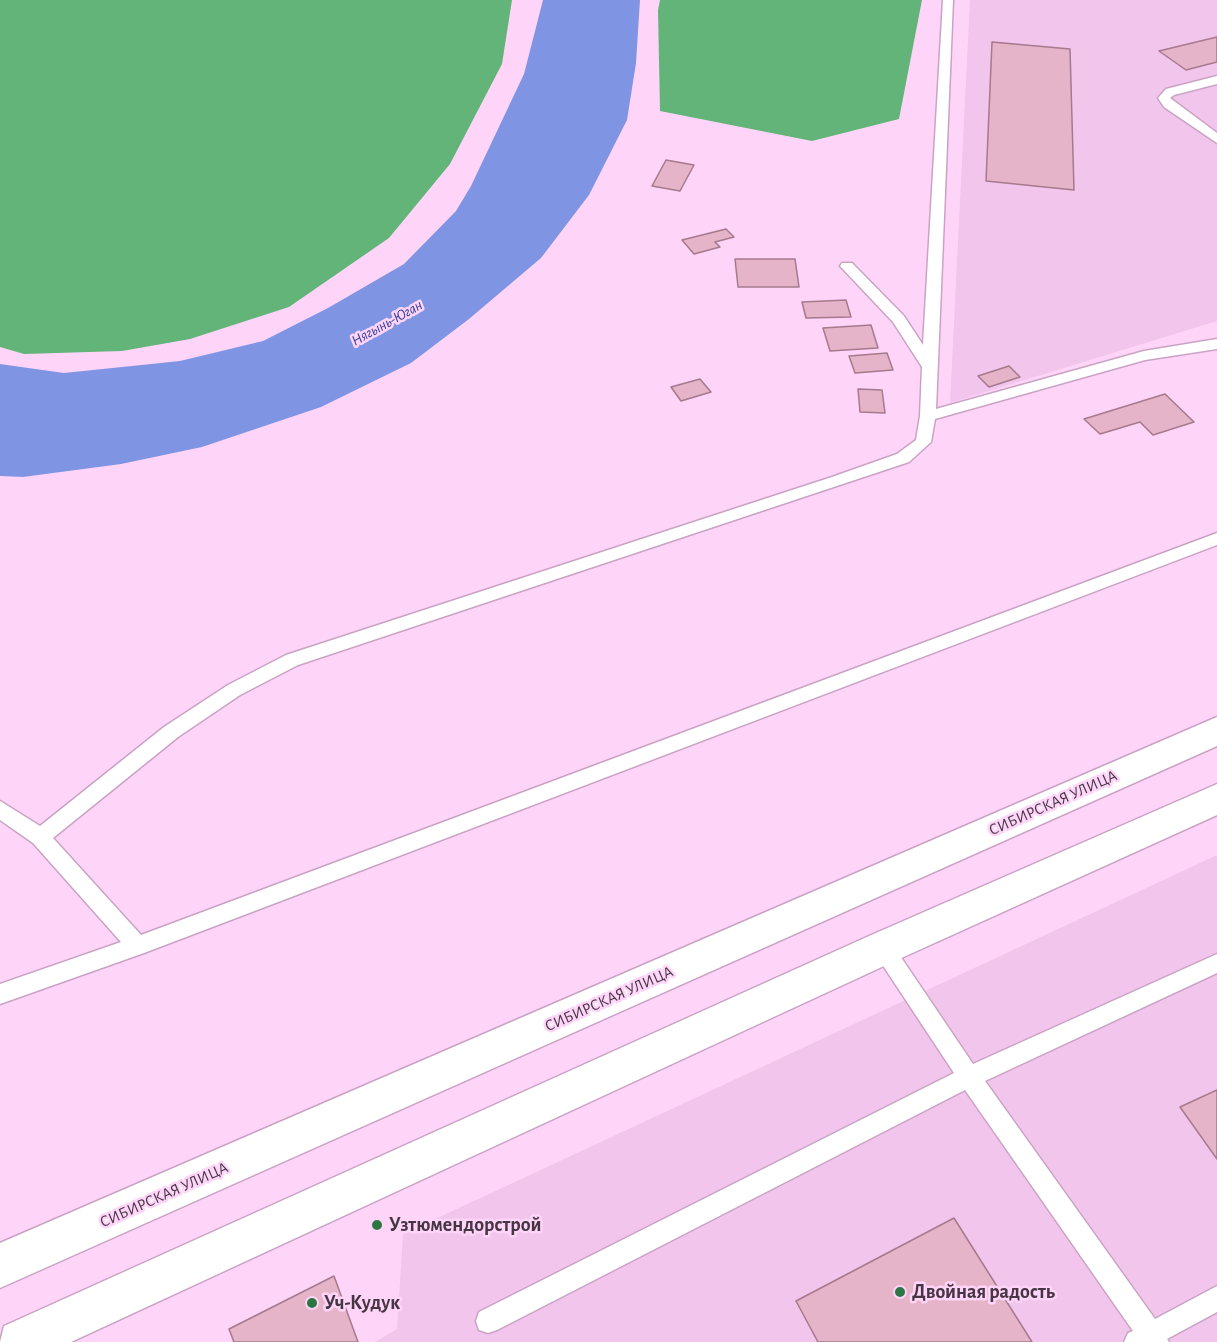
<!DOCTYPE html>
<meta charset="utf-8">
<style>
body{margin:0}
canvas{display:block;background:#fed5f8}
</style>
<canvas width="1217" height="1342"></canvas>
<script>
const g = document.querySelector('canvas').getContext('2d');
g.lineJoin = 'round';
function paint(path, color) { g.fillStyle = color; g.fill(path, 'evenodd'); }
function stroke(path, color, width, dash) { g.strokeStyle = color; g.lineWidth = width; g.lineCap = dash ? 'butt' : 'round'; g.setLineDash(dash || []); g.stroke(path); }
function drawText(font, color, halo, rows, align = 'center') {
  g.font = font + ' "Alegreya Sans",sans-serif'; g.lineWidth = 5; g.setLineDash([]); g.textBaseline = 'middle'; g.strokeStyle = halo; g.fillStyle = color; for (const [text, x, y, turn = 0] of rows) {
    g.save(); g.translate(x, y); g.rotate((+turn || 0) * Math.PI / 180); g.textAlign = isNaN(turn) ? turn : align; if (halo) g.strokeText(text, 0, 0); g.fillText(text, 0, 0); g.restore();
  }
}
paint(new Path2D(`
 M970 0H1217V321L950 403Z
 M1217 855V1342H375L397 1329 403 1234Z`), '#f2c5ec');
paint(new Path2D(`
 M0 0H512L502 64 450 164 389 238 289 307 190 339 122 351 24 354 0 347Z
 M660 0H922L899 119 812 141 660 111 658 10Z`), '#62b478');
paint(new Path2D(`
 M543 0H640L636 63 627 120 589 195 541 258 469 319 411 363 321 407 202 447 121 464 23 477 0 476V364L64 373 180 361 263 341 328 308 404 264 456 211 471 186 524 74Z`), '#7f95e4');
const building = new Path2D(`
 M1217 37V62L1186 70 1159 51Z
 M992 42 1070 49 1074 190 986 181Z
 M666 160 694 165 680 191 652 186Z
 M726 229 734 237 715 242 720 247 694 254 682 240Z
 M735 259H795L799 287H738Z
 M846 300 851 317 806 318 802 302Z
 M871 325 878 348 830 351 823 328Z
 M887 353 893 370 855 373 849 356Z
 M1009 366 1020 377 989 387 978 376Z
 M700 379 711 392 681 401 671 387Z
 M858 389 882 390 885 413 860 412Z
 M1165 394 1194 422 1153 435 1140 422 1100 434 1084 419Z
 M1217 1090V1159L1180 1107Z
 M954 1218 1032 1342H818L796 1301Z
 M334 1276 358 1342H234L229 1329Z`);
paint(building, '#e5b4c9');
stroke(building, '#a6798d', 1.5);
const service = new Path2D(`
 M943 0H953L936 409 1144 351 1217 339V349L1145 360 935 419 931 442 909 462 298 665 240 695 178 737 53 838 141 935 1217 533V545L144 953 0 1004V984L121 942 33 843 0 820V801L40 826 164 727 228 685 286 655 832 477 897 454 916 440 920 416 922 367 893 322 840 266 842 263H852L904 316 923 345Z
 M1217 76V84L1174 95 1170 98 1217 133V143L1164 107 1158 98 1166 89Z
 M883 939 890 941 973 1064 1217 954V973L985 1081 1155 1319 1217 1286V1312L1167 1339 1169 1342H1124L1128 1333 1133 1331 965 1090 497 1330 488 1333 479 1330 476 1321 479 1312 954 1073 876 955 873 948 876 941Z`);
const primary = new Path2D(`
 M1217 717V746L0 1288V1243Z
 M1217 784V815L897 960 71 1342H0L4 1326 869 936Z`);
stroke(service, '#caa3c4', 3);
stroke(primary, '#caa3c4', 3);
paint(service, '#fff');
paint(primary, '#fff');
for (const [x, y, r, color] of [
 [377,1225,6,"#2c7644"],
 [900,1292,6,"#2c7644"],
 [312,1303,6,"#2c7644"]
]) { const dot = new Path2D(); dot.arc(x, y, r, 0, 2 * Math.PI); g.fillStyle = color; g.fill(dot); stroke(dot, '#fed5f8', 2); }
drawText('italic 15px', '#2d3b96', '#fed5f8', [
 ["Нягынь-Юган",387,323,-29]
]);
drawText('16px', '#463644', '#fed5f8', [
 ["СИБИРСКАЯ УЛИЦА",1053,803,-24],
 ["СИБИРСКАЯ УЛИЦА",609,999,-24],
 ["СИБИРСКАЯ УЛИЦА",164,1195,-24]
]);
drawText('bold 20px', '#463644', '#fed5f8', [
 ["Узтюмендорстрой",389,1225],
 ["Двойная радость",912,1292],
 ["Уч-Кудук",324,1303]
], 'left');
</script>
